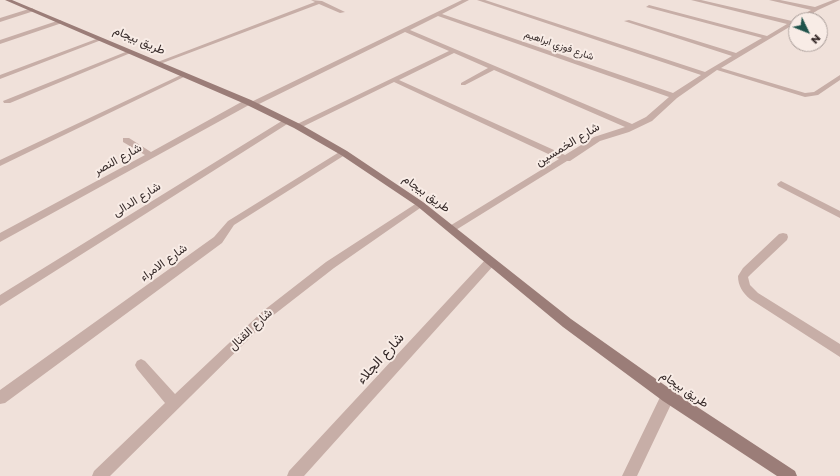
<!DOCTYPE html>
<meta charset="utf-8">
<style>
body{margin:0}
#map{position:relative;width:840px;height:476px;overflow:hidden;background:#f0e1da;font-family:Poppins,sans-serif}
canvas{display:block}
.north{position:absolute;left:788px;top:12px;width:40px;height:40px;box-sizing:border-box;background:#f8ece6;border:1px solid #aa9e9a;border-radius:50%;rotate:133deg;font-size:11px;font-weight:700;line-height:16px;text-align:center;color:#342827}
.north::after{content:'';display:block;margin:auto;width:14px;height:18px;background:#1f534b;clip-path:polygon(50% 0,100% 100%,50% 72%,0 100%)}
</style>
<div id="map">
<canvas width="840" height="476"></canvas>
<div class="north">N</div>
</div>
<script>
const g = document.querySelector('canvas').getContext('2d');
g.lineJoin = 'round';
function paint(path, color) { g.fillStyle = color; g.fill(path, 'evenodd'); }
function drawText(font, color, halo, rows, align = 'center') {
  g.font = font + ' Poppins,Vazirmatn,sans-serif'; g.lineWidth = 4; g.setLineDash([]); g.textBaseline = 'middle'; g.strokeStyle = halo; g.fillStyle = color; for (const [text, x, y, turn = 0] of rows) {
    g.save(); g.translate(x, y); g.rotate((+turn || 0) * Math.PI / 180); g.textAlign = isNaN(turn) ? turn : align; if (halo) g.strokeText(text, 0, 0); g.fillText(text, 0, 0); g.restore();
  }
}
paint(new Path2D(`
 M128 51 133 52 10 103H4L3 101Z
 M781 181 840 211V218L778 186 777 184Z
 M783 233 787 234 788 237 787 240 751 274 748 277 750 285 758 293 840 344V357L750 299C743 293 738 286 738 276L743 268 779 234Z`), '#c7aea7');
paint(new Path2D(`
 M311 0 322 1 345 12 340 13 319 4 160 64 155 63 315 2Z
 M462 0H469L442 14 673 93 701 75 477 0H485L705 72 732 56 624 21 629 20 736 53 762 38 646 7 649 5 767 36 787 24 691 0H701L792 21 811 10 769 0H780L815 7 833 0H840L818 10 802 20H796V23L721 68 805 93 814 92 840 75V80L818 95 805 97 717 70 677 98 652 121 629 132 600 141 570 161H567L451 233 448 231 446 229 448 227 559 159 394 82 300 128H297L293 126 449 51 405 32 255 106 249 105 0 242V233L145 155 123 142V138H129L151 152 245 100 251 102ZM438 16 669 97 646 117 632 124 410 30ZM454 53 488 68 461 83V85H465L494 70 625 127 594 137 565 155 399 80Z
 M32 8 35 10 34 11 0 22V18Z
 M60 20 63 22 62 23 0 44V40Z
 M99 38 104 39 0 79V75Z
 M183 74 188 75 0 166V160Z
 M285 119H288L292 121 0 306V295Z
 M341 151H344L348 153 234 225 222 243 5 403 0 404V390L214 237 228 221Z
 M420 201 425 204 423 206 334 268 271 317 110 476H92L94 471 165 403 137 369 135 365 137 361 141 359 145 361 175 394 263 311 326 262Z
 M490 258 494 259 495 262 494 265 304 476H287L289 471 486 259Z
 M668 390 673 391 675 396 637 476H622L663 391Z`), '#c7aea7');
paint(new Path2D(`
 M5 0H12L251 100 300 124 347 151 423 202 571 319 673 391 795 471 797 476H777L663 401 563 327 417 206 341 155 294 128 245 104Z`), '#9b7d78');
drawText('10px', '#342827', '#f8ece6', [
 ["شارع فوزي ابراهيم",559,46,19]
]);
drawText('12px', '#342827', '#f8ece6', [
 ["طريق بيجام",139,41,23],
 ["شارع الخمسين",568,145,-31],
 ["شارع النصر",118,160,-29],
 ["طريق بيجام",426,194,36],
 ["شارع الدالى",137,200,-32],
 ["شارع الامراء",164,263,-36],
 ["شارع القنال",251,330,-43],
 ["طريق بيجام",684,390,34]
]);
drawText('14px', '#342827', '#f8ece6', [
 ["شارع الجلاء",381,359,-48]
]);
</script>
